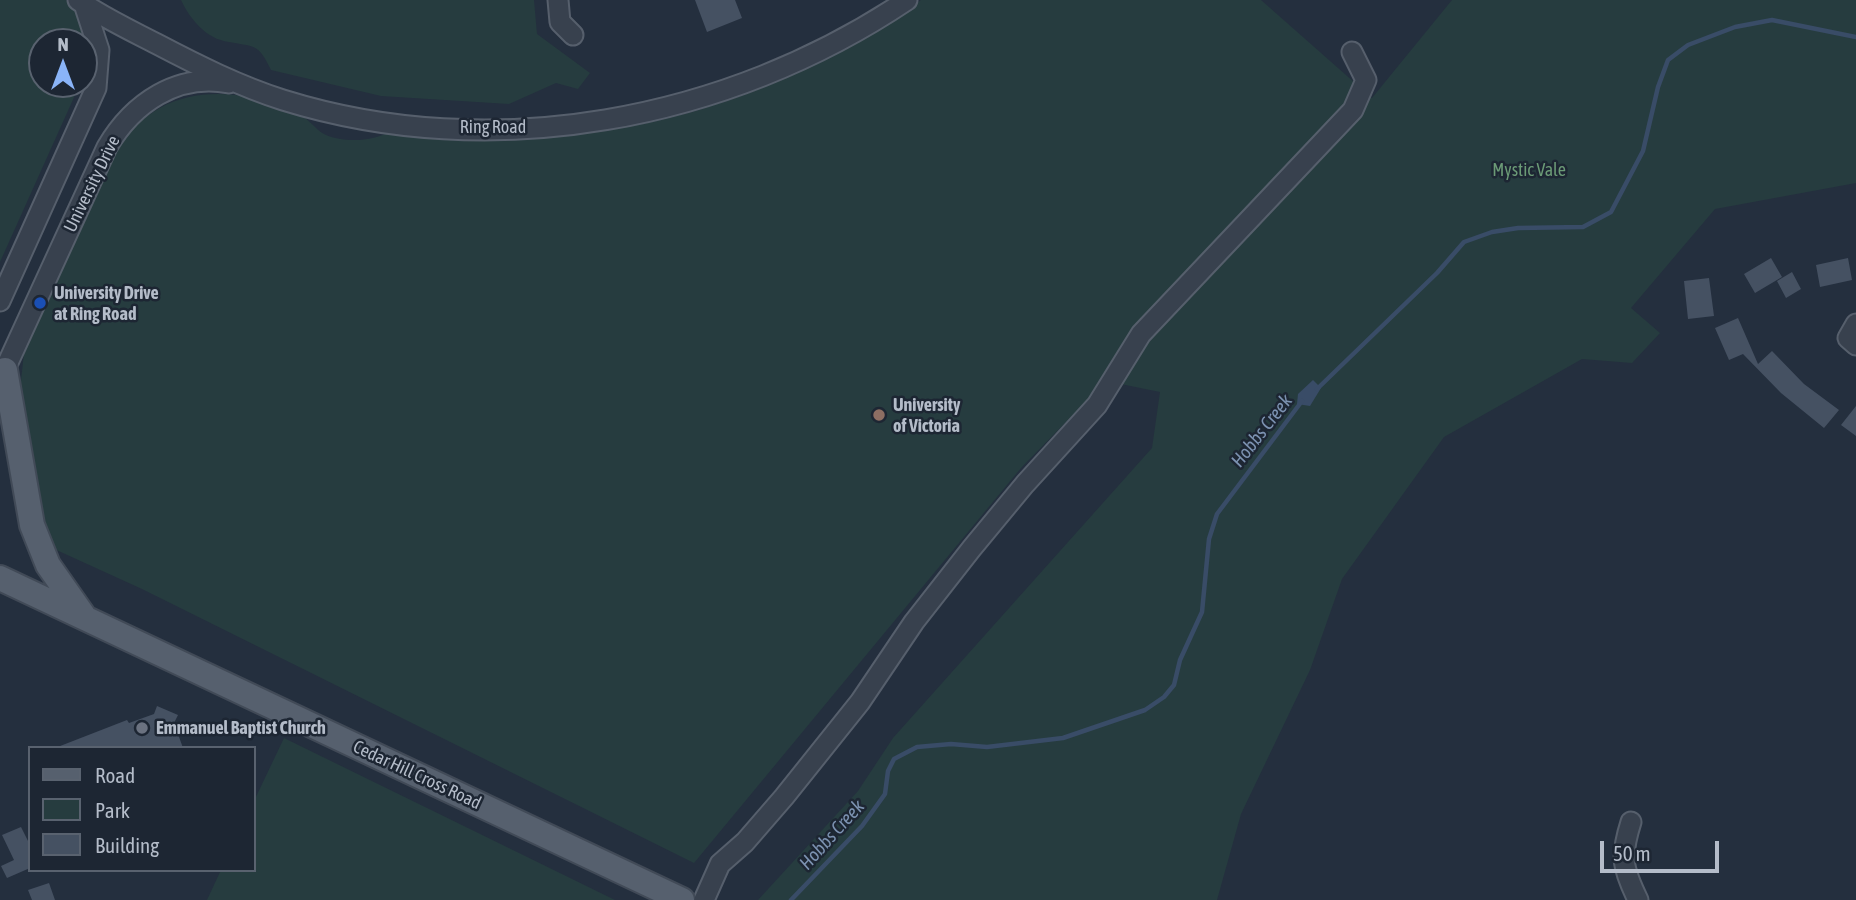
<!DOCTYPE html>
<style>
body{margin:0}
#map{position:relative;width:1856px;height:900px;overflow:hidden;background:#242f3e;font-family:"Asap Condensed",sans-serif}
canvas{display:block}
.legend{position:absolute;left:28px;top:746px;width:228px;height:126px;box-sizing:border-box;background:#1d2633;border:2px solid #59626f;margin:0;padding:9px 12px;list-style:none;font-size:21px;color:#b4bcc9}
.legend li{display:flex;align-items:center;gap:14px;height:35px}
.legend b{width:35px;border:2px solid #59626f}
.north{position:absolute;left:28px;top:28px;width:70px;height:70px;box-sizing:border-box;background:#1d2633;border:2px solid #59626f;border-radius:50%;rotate:0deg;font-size:19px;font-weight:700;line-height:28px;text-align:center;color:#b4bcc9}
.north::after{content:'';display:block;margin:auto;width:24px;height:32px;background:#8ab4f8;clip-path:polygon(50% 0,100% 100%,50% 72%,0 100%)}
.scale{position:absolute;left:1600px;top:841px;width:119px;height:32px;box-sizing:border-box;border:4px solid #b4bcc9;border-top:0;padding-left:9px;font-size:21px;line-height:24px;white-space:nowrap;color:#b4bcc9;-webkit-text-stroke:5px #1d2633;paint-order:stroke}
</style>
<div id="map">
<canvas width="1856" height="900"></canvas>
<ul class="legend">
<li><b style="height:9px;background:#56606e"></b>Road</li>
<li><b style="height:19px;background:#263c3f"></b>Park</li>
<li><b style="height:19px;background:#455162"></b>Building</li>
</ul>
<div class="north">N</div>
<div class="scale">50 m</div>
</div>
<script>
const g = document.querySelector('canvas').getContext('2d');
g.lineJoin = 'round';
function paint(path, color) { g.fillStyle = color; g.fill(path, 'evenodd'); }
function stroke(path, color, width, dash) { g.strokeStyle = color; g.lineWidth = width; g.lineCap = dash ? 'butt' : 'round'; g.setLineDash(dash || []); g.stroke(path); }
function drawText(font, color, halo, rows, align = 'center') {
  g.font = font + ' "Asap Condensed",sans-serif'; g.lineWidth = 5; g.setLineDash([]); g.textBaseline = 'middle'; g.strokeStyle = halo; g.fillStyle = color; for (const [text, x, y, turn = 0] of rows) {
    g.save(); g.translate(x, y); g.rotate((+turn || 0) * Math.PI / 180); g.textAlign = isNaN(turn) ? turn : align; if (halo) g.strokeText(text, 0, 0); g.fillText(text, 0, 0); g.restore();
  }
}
paint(new Path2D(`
 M0 0H66C81 15 87 31 84 52V42H42V84H80L0 262Z
 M181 0H534L537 34 590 73 578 89 556 83 509 104 381 96 271 70C258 43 255 47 229 42 206 39 190 19 181 0Z
 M921 0H1261L1372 98 1452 0H1856V183L1715 209 1631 308 1660 333 1632 363 1582 359 1444 437 1342 579 1310 670 1241 814 1217 900H758L858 791 893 738 1152 448 1160 392 1106 381 1021 468 694 863 142 589 52 548 17 417 24 353 115 152C156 84 232 82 299 114 309 119 315 129 324 134 342 143 374 142 390 131 455 131 530 137 593 131 704 121 833 66 921 0Z
 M284 738 615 900H207L221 870H254V801Z`), '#263c3f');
paint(new Path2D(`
 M1313 380 1321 388 1310 406 1297 404 1298 394Z`), '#394c67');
stroke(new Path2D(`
 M1317 389 1437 273 1464 242 1492 232 1518 228 1583 227 1611 212 1643 151 1658 87 1668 60 1688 45 1735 27 1772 20 1856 37
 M791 900 862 826 885 794 888 771 894 759 917 747 951 744 987 747 1063 738 1145 710 1164 697 1174 685 1180 660 1202 612 1209 539 1217 514 1302 401`), '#394c67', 4.5);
paint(new Path2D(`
 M695 0H735L742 18 707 32Z
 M1771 258 1782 277 1755 293 1744 274Z
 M1848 258 1852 280 1820 287 1816 265Z
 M1792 272 1801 289 1786 298 1777 281Z
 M1709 278 1714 316 1688 319 1684 281Z
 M1738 318 1758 364 1772 351 1804 384 1839 410 1824 428 1781 393 1743 354 1729 360 1715 328Z
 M1856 406V436L1841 425Z
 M157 706 178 715 174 723 183 748H55L127 720 129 723 154 714Z
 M21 827 30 845V868L7 878 1 866 14 860 2 835Z
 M49 883 55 900H32L28 890Z`), '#455162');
const minor = new Path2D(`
 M78 0C102 17 130 30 157 44 197 65 239 86 283 100 492 165 727 121 907 0
 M558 0 560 22 573 35
 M0 301 96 88 99 50 84 4
 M1856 324 1848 338 1856 345
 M0 380 107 147C133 103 177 73 229 83
 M1631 822C1620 857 1622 867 1638 900
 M704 900 720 864 745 842 784 797 860 702 914 622 972 548 1025 484 1097 405 1141 334 1353 110 1366 80 1352 52`);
const major = new Path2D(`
 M5 370 32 525 48 565 83 615
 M0 578 682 900`);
stroke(minor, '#565f6c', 23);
stroke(major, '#414a57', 28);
stroke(minor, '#38414e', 19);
stroke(major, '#56606e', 24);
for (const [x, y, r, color] of [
 [40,303,7,"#1a4fb4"],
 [879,415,7,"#8d6e63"],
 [142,728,7,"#6b7280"]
]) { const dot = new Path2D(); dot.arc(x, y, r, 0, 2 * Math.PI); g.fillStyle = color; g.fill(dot); stroke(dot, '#1d2633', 2.5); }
drawText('18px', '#b4bcc9', '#1d2633', [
 ["Ring Road",493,127],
 ["University Drive",92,184,-64],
 ["Cedar Hill Cross Road",417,775,25]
]);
drawText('18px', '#6b9a76', '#1d2633', [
 ["Mystic Vale",1529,170]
]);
drawText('bold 18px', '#b4bcc9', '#1d2633', [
 ["University Drive",54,293],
 ["at Ring Road",54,314],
 ["University",893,405],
 ["of Victoria",893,426],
 ["Emmanuel Baptist Church",156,728]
], 'left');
drawText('italic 19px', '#7c92b1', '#1d2633', [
 ["Hobbs Creek",1262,431,-52],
 ["Hobbs Creek",832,835,-48]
]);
</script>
